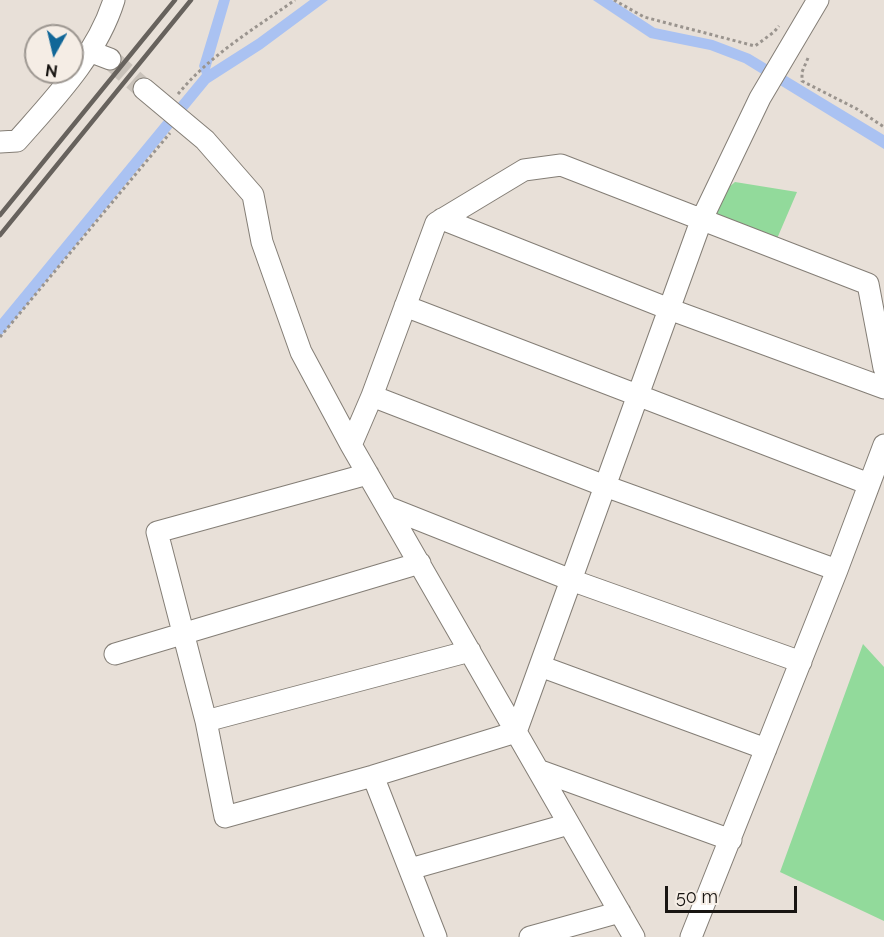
<!DOCTYPE html>
<style>
body{margin:0}
#map{position:relative;width:884px;height:937px;overflow:hidden;background:#e8e0d8;font-family:Raleway,sans-serif}
canvas{display:block}
.north{position:absolute;left:24px;top:24px;width:60px;height:60px;box-sizing:border-box;background:#f5ede5;border:2px solid #9d9791;border-radius:50%;rotate:188deg;font-size:16px;font-weight:700;line-height:24px;text-align:center;color:#181512}
.north::after{content:'';display:block;margin:auto;width:21px;height:27px;background:#116798;clip-path:polygon(50% 0,100% 100%,50% 72%,0 100%)}
.scale{position:absolute;left:665px;top:886px;width:132px;height:27px;box-sizing:border-box;border:3px solid #181512;border-top:0;padding-left:8px;font-size:18px;line-height:21px;white-space:nowrap;color:#181512;-webkit-text-stroke:4px #f5ede5;paint-order:stroke}
</style>
<div id="map">
<canvas width="884" height="937"></canvas>
<div class="north">N</div>
<div class="scale">50 m</div>
</div>
<script>
const g = document.querySelector('canvas').getContext('2d');
g.lineJoin = 'round';
function paint(path, color) { g.fillStyle = color; g.fill(path, 'evenodd'); }
function stroke(path, color, width, dash) { g.strokeStyle = color; g.lineWidth = width; g.lineCap = dash ? 'butt' : 'round'; g.setLineDash(dash || []); g.stroke(path); }
paint(new Path2D(`
 M735 182 797 192 776 241 708 218 722 193Z
 M863 644 884 667V921L780 872Z`), '#92da9b');
paint(new Path2D(`
 M219 0H230L210 69 257 39 310 0H328L262 49 209 83 0 337V319L202 74 199 66Z
 M593 0H612L655 28 713 40 750 54 884 135V149L744 63 710 50 650 38Z`), '#aac2f2');
stroke(new Path2D(`
 M110 59 144 89`), '#c9c2ba', 21, [21, 10]);
const minor = new Path2D(`
 M89 51 110 59
 M144 89 205 140 253 195 262 242 301 352 351 445 634 937
 M0 142 17 141C54 99 97 55 114 0
 M442 219 669 309 884 388
 M405 306 869 484
 M372 396 605 486 837 570
 M351 445 372 396 436 223 524 170 561 165 868 284 884 368
 M368 474 157 532 206 721 225 817 373 776 516 732 701 221 760 98 818 0
 M387 507 571 580 801 662
 M115 654 420 563
 M540 666 766 749
 M206 721 470 651
 M538 770 731 840
 M373 776 436 937
 M410 869 569 824
 M530 937 620 912
 M691 937 837 570 884 445`);
stroke(minor, '#847e76', 23);
stroke(new Path2D(`
 M614 0 644 17 755 46 774 32 779 26
 M808 58 802 72V81L857 109 884 127
 M178 94C210 55 254 29 295 0
 M0 337 170 133`), '#9a948e', 3, [3, 3]);
stroke(minor, '#fff', 21);
stroke(new Path2D(`
 M0 215 175 0
 M0 235 191 0`), '#67625d', 4.5);
</script>
